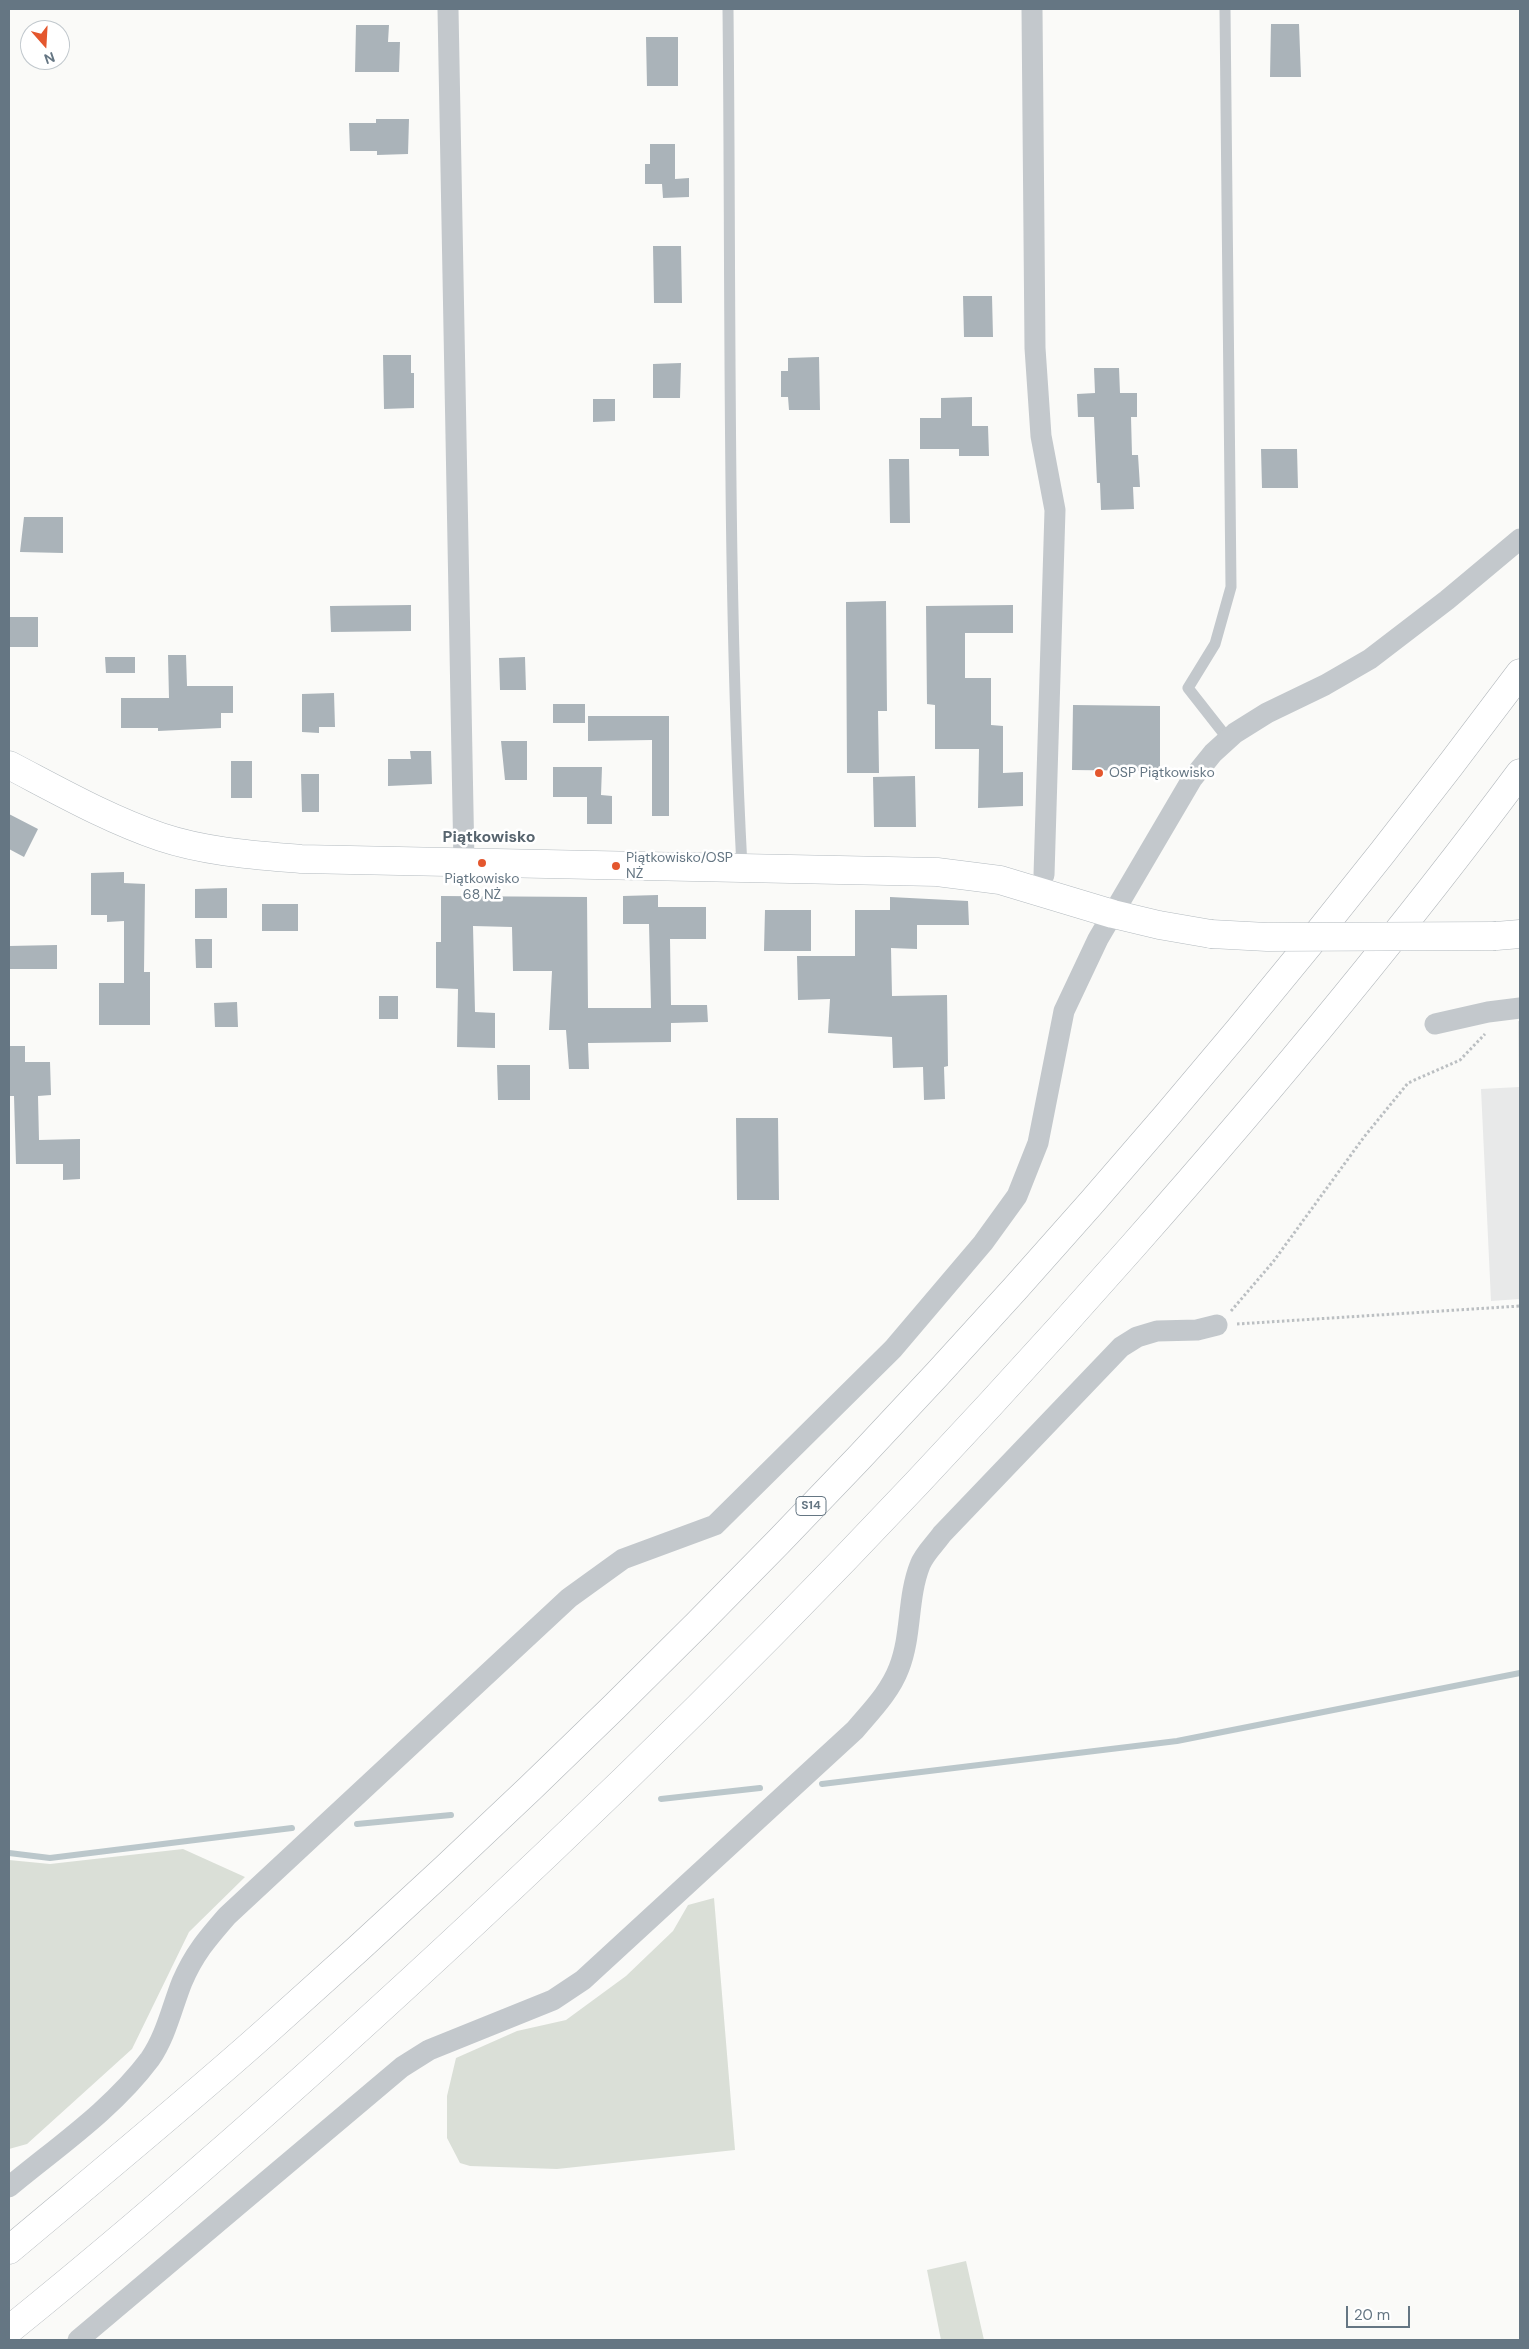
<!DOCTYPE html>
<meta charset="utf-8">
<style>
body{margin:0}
#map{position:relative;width:1529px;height:2349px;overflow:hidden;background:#fafaf8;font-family:"DM Sans",sans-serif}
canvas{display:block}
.frame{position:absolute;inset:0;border:10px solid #657683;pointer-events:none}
.north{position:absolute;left:20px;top:20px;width:50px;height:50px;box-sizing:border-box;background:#fff;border:1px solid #c1c8cd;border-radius:50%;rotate:161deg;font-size:14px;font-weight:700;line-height:20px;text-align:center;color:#657683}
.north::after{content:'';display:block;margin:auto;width:18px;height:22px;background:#e4572e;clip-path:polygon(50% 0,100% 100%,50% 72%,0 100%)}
.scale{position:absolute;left:1346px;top:2306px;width:64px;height:22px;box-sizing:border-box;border:2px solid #657683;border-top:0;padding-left:6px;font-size:15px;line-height:18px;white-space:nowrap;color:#657683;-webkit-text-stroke:4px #fff;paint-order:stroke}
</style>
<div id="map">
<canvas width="1529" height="2349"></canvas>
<div class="frame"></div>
<div class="north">N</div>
<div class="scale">20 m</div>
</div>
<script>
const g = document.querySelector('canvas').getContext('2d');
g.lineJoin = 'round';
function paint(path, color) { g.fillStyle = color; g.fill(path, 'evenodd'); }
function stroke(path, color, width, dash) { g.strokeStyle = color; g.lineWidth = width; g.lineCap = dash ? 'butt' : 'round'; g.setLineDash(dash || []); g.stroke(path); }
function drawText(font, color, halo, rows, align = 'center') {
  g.font = font + ' "DM Sans",sans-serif'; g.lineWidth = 5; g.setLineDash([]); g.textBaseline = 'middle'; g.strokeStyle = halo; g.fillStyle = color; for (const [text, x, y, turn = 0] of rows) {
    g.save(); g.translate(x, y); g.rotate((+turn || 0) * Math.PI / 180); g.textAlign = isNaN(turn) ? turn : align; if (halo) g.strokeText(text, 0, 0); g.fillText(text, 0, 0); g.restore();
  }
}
paint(new Path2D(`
 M1518 1021H1520V1299L1491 1301 1481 1089 1519 1087Z`), '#e8e9e9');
paint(new Path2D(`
 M183 1849 245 1877 189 1932 132 2049 27 2144 9 2149V1860L50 1864Z
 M714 1898 735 2150 557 2169 470 2166 460 2163 447 2138V2096L456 2058 517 2031 566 2020 626 1976 673 1931 688 1905Z
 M966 2261 984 2340H941L927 2270Z`), '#dadfd7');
stroke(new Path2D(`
 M822 1784 1177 1741 1520 1673
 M661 1799 760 1788
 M357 1824 451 1815
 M9 1853 50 1858 292 1828`), '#bbc7cb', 6);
paint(new Path2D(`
 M1271 24H1299L1301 77H1270Z
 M356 25H389L388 42H400L399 72H355Z
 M646 37H678V86H647Z
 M376 119H409L408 154 377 155V151H350L349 123H376Z
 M650 144H675V179L689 178V197L663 198 662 184H645V164H650Z
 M653 246H681L682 303H654Z
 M963 296H992L993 337H964Z
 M383 355H411V373H414V408L384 409Z
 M819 357 820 410H789L788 397H781V371H788V358Z
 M681 363 680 398H653V364Z
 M1094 368H1119L1120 393H1137V417H1131L1132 455H1138L1140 487H1133L1134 509 1101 510 1100 483H1097L1094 417H1078L1077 394 1095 393Z
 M972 397V426H988L989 456H959V449H920V418H941V398Z
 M593 399H615V421L593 422Z
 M1261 449H1297L1298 488H1262Z
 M889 459H909L910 523H890Z
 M24 517H63V553L20 552Z
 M886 601 887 711H878L879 773H847L846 602Z
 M411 605V631L331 632 330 606Z
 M1013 605V633H965V678H991V725L1003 726V773L1023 772V806L978 808 979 749H935V705L927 704 926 606Z
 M9 617H38V647H9Z
 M168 655H186L187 686H233V713H221V728L158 731V728H121V698H169Z
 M105 657H135V673H106Z
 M525 657 526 690H500L499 658Z
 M334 693 335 727H319V733L302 732V694Z
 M553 704H585V723H553Z
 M1073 705 1160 706V771L1072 770Z
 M588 716H669V816H652V740L588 741Z
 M501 741H527V780H505Z
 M410 751H431L432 784 388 786V759H411Z
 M231 761H252V798H231Z
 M553 767H602L601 795 612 796V824H587V797H553Z
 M301 774H319V812H302Z
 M915 776 916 827H874L873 777Z
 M9 814 38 829 24 857 9 849Z
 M124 872V883L145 884 144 972H150V1025H99V983H124V921L107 922V915H91V873Z
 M227 888V918H195V889Z
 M658 895V907H706V939H670L671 1005H707L708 1022 671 1023V1042L588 1043 589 1069H569L566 1030H549L552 971H513L512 927 473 926 475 1012 495 1013V1048L457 1047 458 989 436 988V942H441V896L587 897 588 1008H651L649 924H623V896Z
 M890 897 968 901 969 925H917V949L891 948 892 996 947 995 948 1066 944 1067 945 1099 924 1100 923 1067 893 1068 892 1037 828 1033 830 999 798 1000 797 956H855V910H890Z
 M262 904H298V931H262Z
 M765 910H811V951H764Z
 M195 939H212V968H196Z
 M57 945V969H9V946Z
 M379 996H398V1019H379Z
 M237 1002 238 1027H215L214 1003Z
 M9 1046H25V1062H50L51 1095 38 1096 39 1140 80 1139V1179L63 1180V1164H16L14 1096H9Z
 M497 1065H530V1100H498Z
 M736 1118H778L779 1200H737Z`), '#aab3b9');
const secondary = new Path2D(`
 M9 765C59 791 108 819 161 837 206 852 254 855 301 859L937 872 1000 880 1113 914 1159 925 1211 934
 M1496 936 1520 934`);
const highway = new Path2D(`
 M9 2250C96 2177 184 2105 269 2029 729 1620 1152 1167 1520 673
 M9 2330C196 2179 375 2017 549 1852 753 1659 947 1457 1133 1246 1268 1093 1398 937 1520 773`);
stroke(secondary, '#b3babf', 29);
stroke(highway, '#b4b9bd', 29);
stroke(new Path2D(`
 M1231 1311 1273 1262 1364 1137 1408 1083 1460 1060 1485 1034
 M1237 1324 1520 1306`), '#bbbfc2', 3, [2.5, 2.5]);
stroke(new Path2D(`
 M728 9C731 295 727 581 742 867
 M1225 9 1231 587 1215 644 1188 688 1228 739`), '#c3c8cc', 11);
stroke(new Path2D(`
 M448 9 464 863
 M1032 9 1035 348 1041 436 1055 510 1044 875
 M1435 1024 1488 1012 1520 1008
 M9 2187C57 2147 112 2110 150 2059 166 2036 172 2007 182 1982 194 1954 207 1939 227 1916L569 1598 623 1559 715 1525 893 1349 983 1243 1017 1196 1038 1143 1064 1011 1098 939 1192 779 1213 753 1235 733 1267 713 1325 685 1370 659 1447 600 1520 539
 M78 2340 402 2067 429 2050 553 2000 583 1980 855 1730C871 1711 890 1692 899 1668 912 1635 907 1598 920 1565 924 1554 935 1544 942 1534L1121 1347 1137 1337 1157 1331 1197 1330 1217 1325`), '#c3c8cc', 21);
stroke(secondary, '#fff', 28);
stroke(highway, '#fff', 28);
const secondaryBridge = new Path2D(`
 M1211 934 1267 937 1496 936`);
stroke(secondaryBridge, '#b3babf', 29, []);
stroke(secondaryBridge, '#fff', 28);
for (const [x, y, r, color] of [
 [1099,773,5,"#e4572e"],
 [482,863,5,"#e4572e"],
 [616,866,5,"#e4572e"]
]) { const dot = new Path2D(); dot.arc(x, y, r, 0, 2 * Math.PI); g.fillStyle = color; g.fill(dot); stroke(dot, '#fff', 2); }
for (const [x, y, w] of [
 [811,1506,30]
]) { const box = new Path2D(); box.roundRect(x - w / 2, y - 9.5, w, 19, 4); g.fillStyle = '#fff'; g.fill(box); stroke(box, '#657683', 1); }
drawText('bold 12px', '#657683', null, [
 ["S14",811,1506]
]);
drawText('14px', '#657683', '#fff', [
 ["OSP Piątkowisko",1109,773],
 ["Piątkowisko/OSP",626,858],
 ["NŻ",626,874],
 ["Piątkowisko",482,879,"center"],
 ["68 NŻ",482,895,"center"]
], 'left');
drawText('bold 16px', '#57646e', '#fff', [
 ["Piątkowisko",489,838]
]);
</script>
